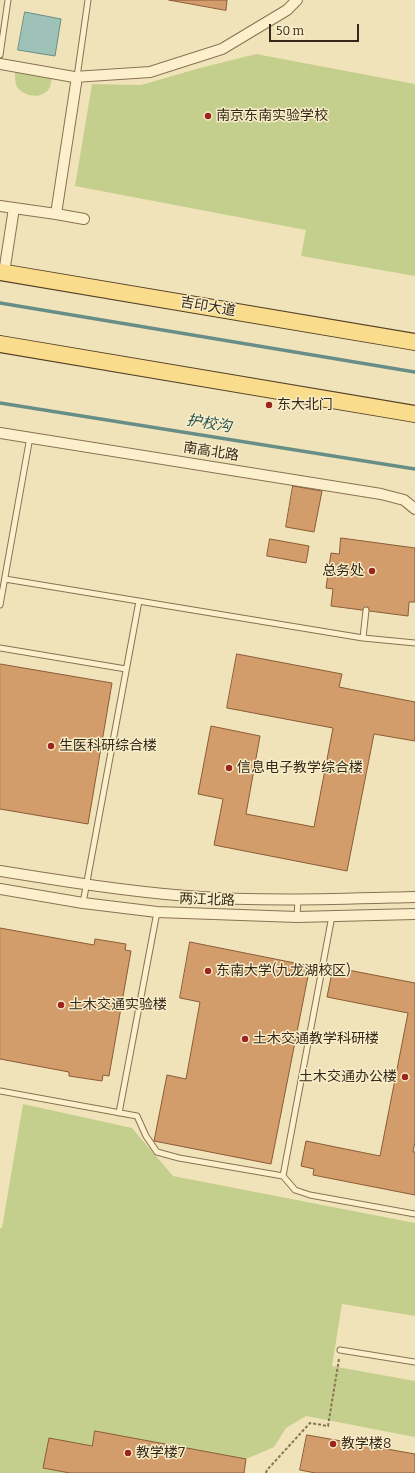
<!DOCTYPE html>
<meta charset="utf-8">
<style>
body{margin:0}
#map{position:relative;width:415px;height:1473px;overflow:hidden;background:#f1e3b9;font-family:Bitter,serif}
canvas{display:block}
.scale{position:absolute;left:269px;top:24px;width:90px;height:18px;box-sizing:border-box;border:2px solid #362819;border-top:0;padding-left:5px;font-size:12px;line-height:14px;white-space:nowrap;color:#362819;-webkit-text-stroke:3px #f8edc9;paint-order:stroke}
</style>
<div id="map">
<canvas width="415" height="1473"></canvas>
<div class="scale">50 m</div>
</div>
<script>
const g = document.querySelector('canvas').getContext('2d');
g.lineJoin = 'round';
function paint(path, color) { g.fillStyle = color; g.fill(path, 'evenodd'); }
function stroke(path, color, width, dash) { g.strokeStyle = color; g.lineWidth = width; g.lineCap = dash ? 'butt' : 'round'; g.setLineDash(dash || []); g.stroke(path); }
function drawText(font, color, halo, rows, align = 'center') {
  g.font = font + ' Bitter,"Noto Sans SC",serif'; g.lineWidth = 3; g.setLineDash([]); g.textBaseline = 'middle'; g.strokeStyle = halo; g.fillStyle = color; for (const [text, x, y, turn = 0] of rows) {
    g.save(); g.translate(x, y); g.rotate((+turn || 0) * Math.PI / 180); g.textAlign = isNaN(turn) ? turn : align; if (halo) g.strokeText(text, 0, 0); g.fillText(text, 0, 0); g.restore();
  }
}
paint(new Path2D(`
 M256 54 415 84V276L301 256 306 230 75 186 92 84 141 85 200 68Z
 M15 72 52 78C51 82 51 87 48 90 40 100 21 96 16 85 15 81 15 76 15 72Z
 M23 1104 132 1128 173 1176 415 1223V1316L342 1304 332 1366 415 1381V1437L306 1416 286 1428 274 1447 246 1459 95 1431 92 1446 49 1438 44 1468 70 1473H0V1228H2Z`), '#c4cf8d');
const water = new Path2D(`
 M25 12 61 19 55 56 18 50Z`);
paint(water, '#9ec1b8');
stroke(water, '#668e86', 1);
stroke(new Path2D(`
 M0 303 415 372
 M0 403 415 469`), '#668e86', 3.5);
const building = new Path2D(`
 M169 0H227L226 10Z
 M293 486 322 491 314 532 286 527Z
 M341 538 415 548V602H409L408 616 331 606 333 589 326 588 331 553 339 554Z
 M270 539 309 546 306 563 267 556Z
 M237 654 342 674 339 687 415 702V741L374 734 347 871 214 845 223 799 198 794 211 726 260 736 246 814 314 827 333 728 227 708Z
 M0 664 112 683 88 824 0 809Z
 M0 928 94 945 95 939 126 944 125 950 131 951 109 1076 103 1075 102 1081 69 1076V1072L0 1059Z
 M190 942 310 966 271 1164 154 1141 167 1075 186 1079 200 1002 180 998Z
 M348 970 415 983V1142L413 1152H415V1195L313 1175 314 1169 301 1166 306 1141 380 1156 408 1013 327 997 332 972 347 975Z
 M95 1431 246 1459 244 1473H70L43 1468 49 1438 92 1446Z
 M307 1435 415 1454V1473H315L300 1470Z`);
paint(building, '#d39c6b');
stroke(building, '#895c37', 1);
const service = new Path2D(`
 M0 55 8 0
 M77 77 88 0
 M5 579 363 638 415 643
 M0 605 30 437
 M363 638 366 610
 M0 648 126 669
 M83 903 139 601
 M297 917 298 900
 M0 1091 137 1116 146 1136 157 1152 179 1158 283 1176 295 1190 310 1195 415 1214
 M119 1113 157 912
 M283 1176 332 916
 M340 1350 415 1362`);
const minor = new Path2D(`
 M0 64 74 77 150 72 222 49 287 10 297 0
 M0 206 14 208 4 273
 M14 208 56 214 77 77
 M56 214 84 219
 M0 433 381 494 404 500 415 509
 M0 871C62 881 124 891 187 896 263 902 339 899 415 897
 M0 889 83 903 157 912 297 917 415 914`);
const primary = new Path2D(`
 M0 272 415 342
 M0 344 415 414`);
stroke(service, '#887253', 7);
stroke(minor, '#887253', 12);
stroke(primary, '#553f28', 18);
stroke(new Path2D(`
 M266 1473 267 1470 310 1423 328 1426 339 1359`), '#887253', 2, [3, 2]);
stroke(service, '#fcf0cc', 5);
stroke(minor, '#fcf0cc', 10);
stroke(primary, '#f9dd8c', 16);
for (const [x, y, r, color] of [
 [208,116,4,"#9c241e"],
 [269,405,4,"#9c241e"],
 [372,571,4,"#9c241e"],
 [51,746,4,"#9c241e"],
 [229,768,4,"#9c241e"],
 [208,971,4,"#9c241e"],
 [61,1005,4,"#9c241e"],
 [245,1039,4,"#9c241e"],
 [405,1077,4,"#9c241e"],
 [333,1444,4,"#9c241e"],
 [128,1453,4,"#9c241e"]
]) { const dot = new Path2D(); dot.arc(x, y, r, 0, 2 * Math.PI); g.fillStyle = color; g.fill(dot); stroke(dot, '#f8edc9', 1.5); }
drawText('14px', '#362819', '#f8edc9', [
 ["南京东南实验学校",216,116],
 ["东大北门",277,405],
 ["总务处",364,571,"right"],
 ["生医科研综合楼",59,746],
 ["信息电子教学综合楼",237,768],
 ["东南大学(九龙湖校区)",216,971],
 ["土木交通实验楼",69,1005],
 ["土木交通教学科研楼",253,1039],
 ["土木交通办公楼",397,1077,"right"],
 ["教学楼8",341,1444],
 ["教学楼7",136,1453]
], 'left');
drawText('14px', '#362819', '#f8edc9', [
 ["吉印大道",208,307,10],
 ["南高北路",211,452,9],
 ["两江北路",207,900,2]
]);
drawText('italic 15px', '#275756', '#f8edc9', [
 ["护校沟",209,424,9]
]);
</script>
